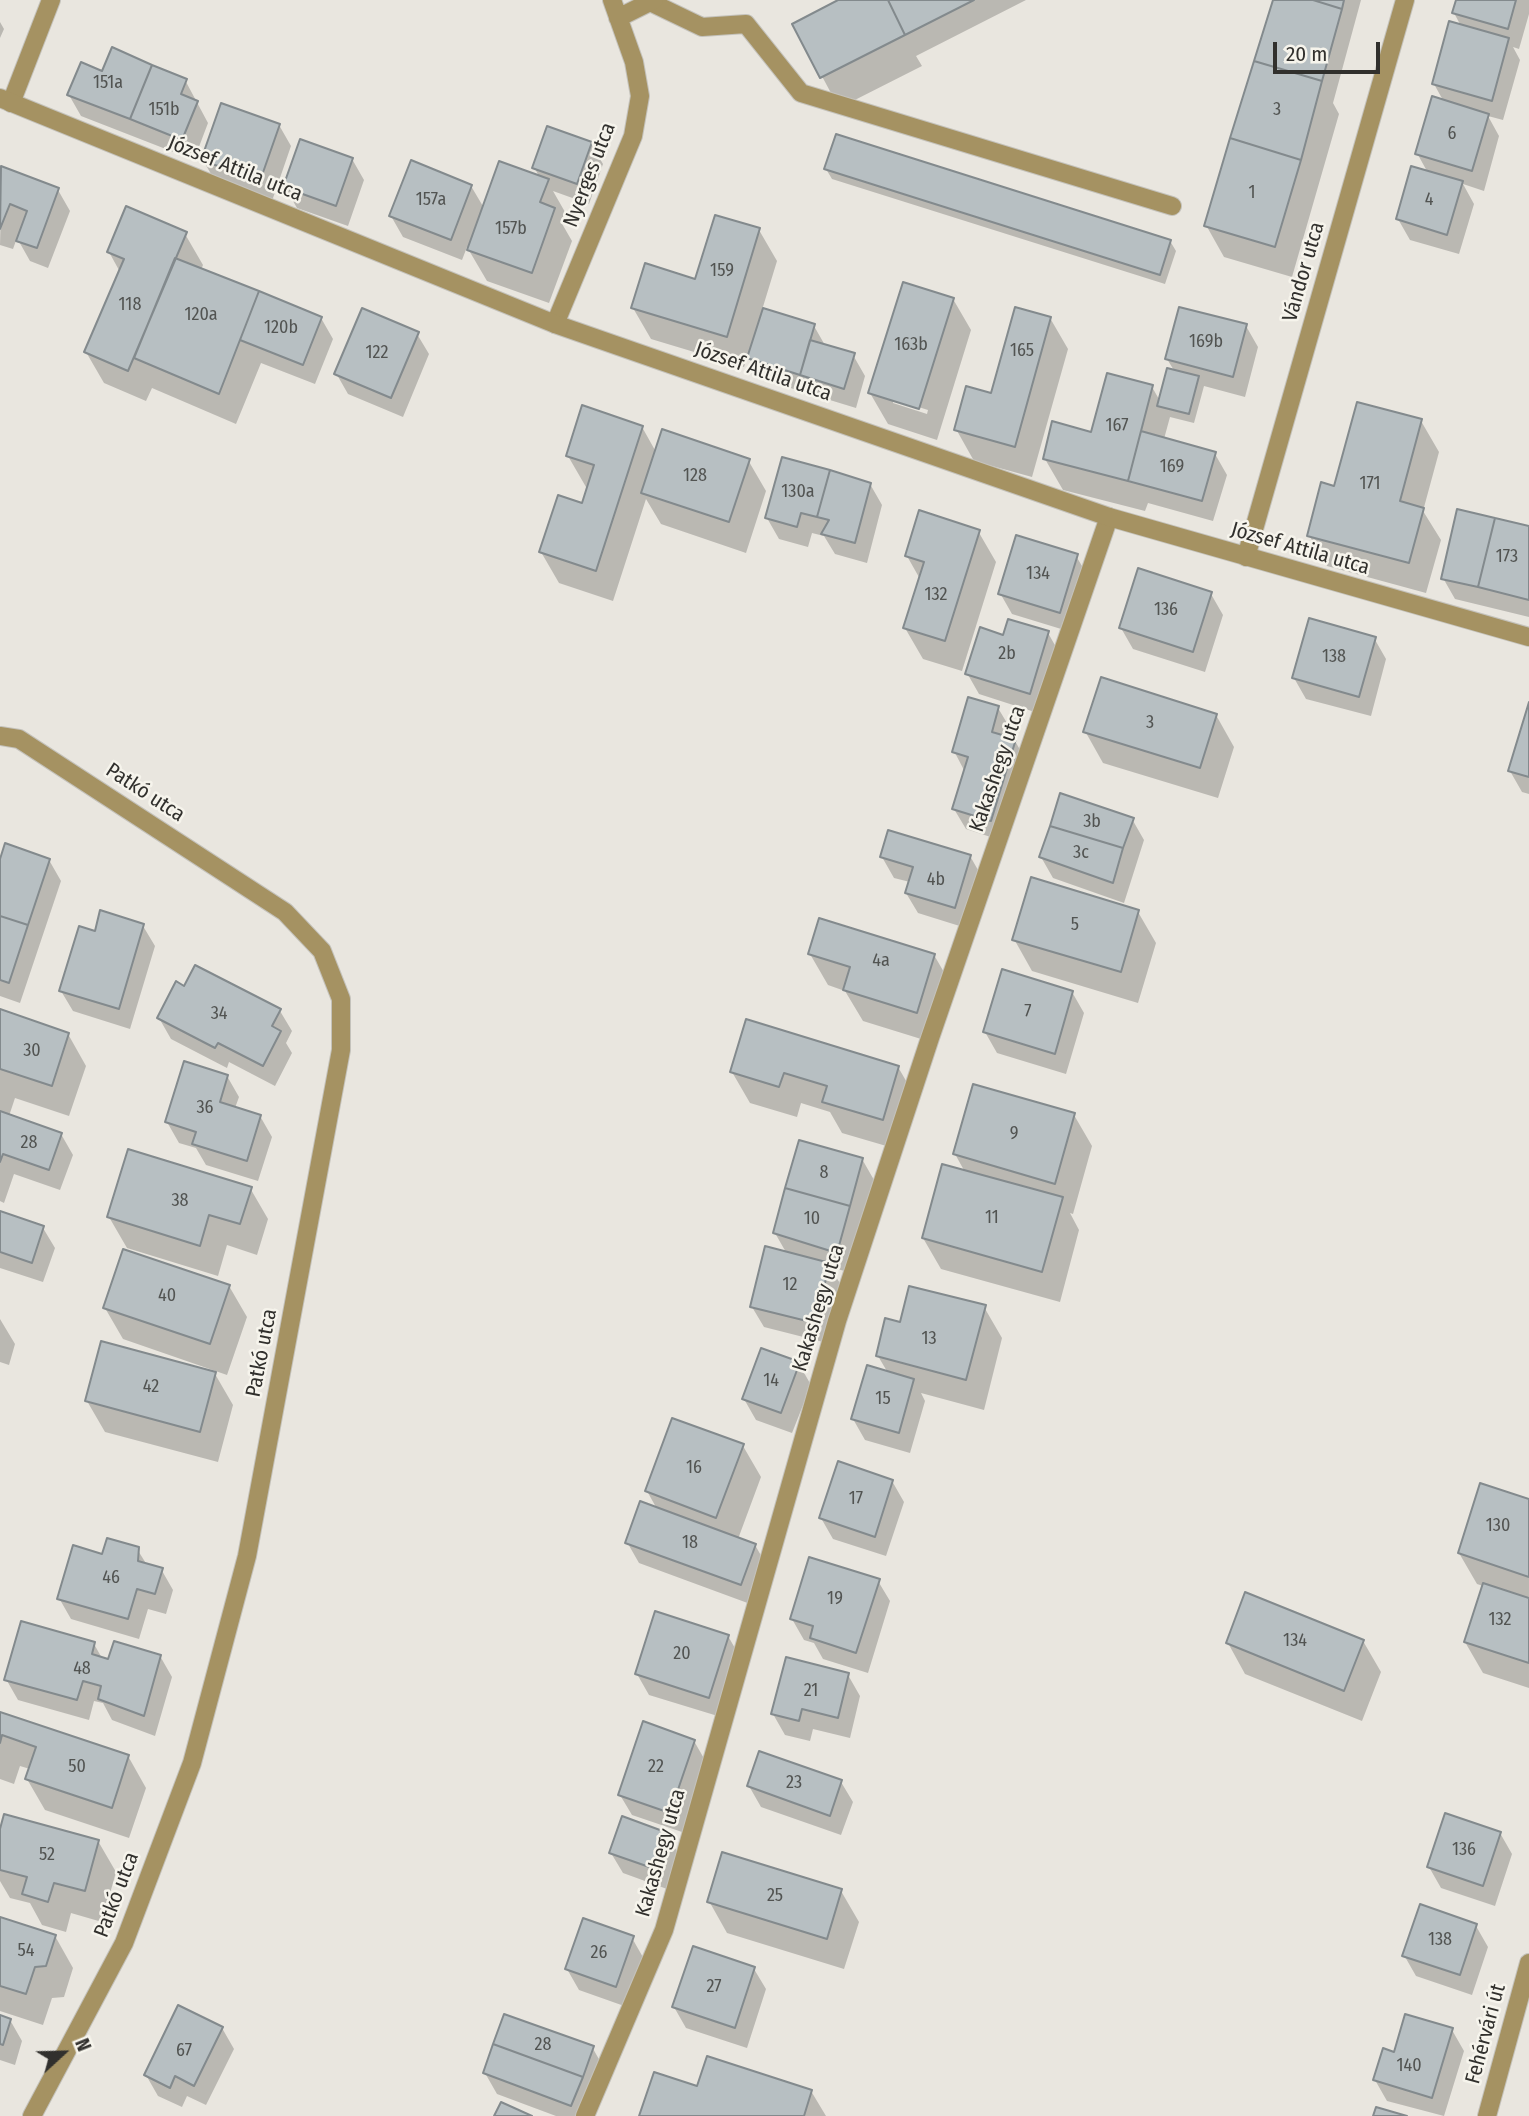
<!DOCTYPE html>
<meta charset="utf-8">
<style>
body{margin:0}
#map{position:relative;width:1529px;height:2116px;overflow:hidden;background:#e9e6df;font-family:"Fira Sans Condensed",sans-serif}
canvas{display:block}
.north{position:absolute;left:28px;top:2018px;width:70px;height:70px;-webkit-text-stroke:5px #f6f4ec;paint-order:stroke;rotate:68deg;font-size:19px;font-weight:700;line-height:28px;text-align:center;color:#31302d}
.north::after{content:'';display:block;margin:auto;width:24px;height:32px;background:#31302d;clip-path:polygon(50% 0,100% 100%,50% 72%,0 100%)}
.scale{position:absolute;left:1273px;top:42px;width:107px;height:32px;box-sizing:border-box;border:4px solid #31302d;border-top:0;padding-left:9px;font-size:21px;line-height:24px;white-space:nowrap;color:#31302d;-webkit-text-stroke:5px #f6f4ec;paint-order:stroke}
</style>
<div id="map">
<canvas width="1529" height="2116"></canvas>
<div class="north">N</div>
<div class="scale">20 m</div>
</div>
<script>
const g = document.querySelector('canvas').getContext('2d');
g.lineJoin = 'round';
function paint(path, color) { g.fillStyle = color; g.fill(path, 'evenodd'); }
function stroke(path, color, width, dash) { g.strokeStyle = color; g.lineWidth = width; g.lineCap = dash ? 'butt' : 'round'; g.setLineDash(dash || []); g.stroke(path); }
function drawText(font, color, halo, rows, align = 'center') {
  g.font = font + ' "Fira Sans Condensed",sans-serif'; g.lineWidth = 5; g.setLineDash([]); g.textBaseline = 'middle'; g.strokeStyle = halo; g.fillStyle = color; for (const [text, x, y, turn = 0] of rows) {
    g.save(); g.translate(x, y); g.rotate((+turn || 0) * Math.PI / 180); g.textAlign = isNaN(turn) ? turn : align; if (halo) g.strokeText(text, 0, 0); g.fillText(text, 0, 0); g.restore();
  }
}
paint(new Path2D(`
 M842 0H1026L916 56 922 66 839 108 794 24Z
 M1275 0H1361L1333 103 1339 114 1292 277 1224 257 1206 225Z
 M1458 0H1529V14L1519 49 1513 47 1520 60 1503 120 1488 116 1499 136 1484 191 1463 184 1474 204 1459 254 1410 240 1398 219 1428 173 1417 153 1444 102 1434 84 1461 26 1454 13Z
 M0 22 4 29 0 38Z
 M103 73 185 80 208 123 194 160 81 116 69 95Z
 M279 125 291 146 272 201 215 181 203 160Z
 M591 144 603 164 589 204 553 191 565 212 561 222 572 241 549 303 487 281 467 247 462 260 403 237 391 216 471 186 484 208 540 178 534 167Z
 M352 159 364 180 348 226 297 208 285 187Z
 M2 168 58 190 70 211 48 268 30 261 17 238 13 249 0 245Z
 M826 169 1170 241 1176 251 1165 284 832 179Z
 M759 230 777 261 762 310 814 326 826 347 853 355 865 376 856 408 761 379 748 356 744 367 651 339 633 308 697 281Z
 M185 234 203 265 201 270 321 318 333 339 315 384 261 363 236 424 152 388 146 401 104 383 86 352 120 272 109 252Z
 M953 299 971 330 937 440 888 424 870 393ZM893 399 928 410 927 414 893 403Z
 M1050 318 1068 349 1032 477 974 461 956 429 992 395Z
 M1246 326 1258 347 1245 397 1204 386 1194 423 1170 417 1164 439 1215 454 1227 475 1213 521 1148 503 1145 511 1063 490 1045 459 1093 434 1152 387 1160 401 1175 372 1167 359Z
 M417 334 429 354 403 417 348 394 336 373Z
 M1421 421 1439 452 1423 511 1441 540 1426 593 1327 566 1309 535 1335 488Z
 M642 427 656 452 748 460 766 491 746 553 661 524 646 499 613 601 559 583 541 552 583 505 589 488 586 487 568 456Z
 M870 484 882 505 867 563 835 554 824 536 812 533 808 547 779 539 767 518Z
 M1529 528V617L1455 599 1443 578Z
 M978 531 996 562 962 671 923 659 905 628 920 579 907 556Z
 M1076 556 1088 576 1071 632 1012 614 1000 593Z
 M1211 594 1223 615 1205 672 1133 649 1121 628Z
 M1048 633 1060 654 1041 714 979 694 967 673 1005 637Z
 M1374 638 1386 659 1371 716 1306 699 1294 678Z
 M998 708 1010 728 1007 737 1015 741 1027 762 1003 841 966 829 954 809 965 772 954 751Z
 M1529 708V794L1522 792 1510 771Z
 M1216 715 1234 747 1218 798 1103 763 1085 731Z
 M1132 819 1144 840 1124 903 1053 878 1041 857Z
 M970 856 982 877 966 928 918 913 906 893 910 882 894 878 882 857Z
 M49 860 61 881 20 1003 0 996V864Z
 M1138 912 1156 943 1138 1003 1032 971 1014 939Z
 M143 926 155 946 130 1029 73 1011 61 991 96 933Z
 M810 954 934 955 952 986 934 1043 863 1021 845 991 828 985Z
 M185 988 280 1011 292 1031 286 1043 292 1053 275 1086 229 1062 227 1068 171 1039 159 1018Z
 M1072 992 1084 1013 1066 1074 997 1053 985 1032Z
 M0 1011 68 1034 86 1066 69 1116 15 1098 9 1116 61 1134 73 1155 60 1190 14 1174 4 1203 0 1201Z
 M898 1067 916 1098 900 1150 842 1133 830 1112 801 1103 797 1117 750 1103 732 1072Z
 M227 1076 239 1097 235 1108 260 1116 272 1137 258 1181 206 1165 196 1148 179 1143 167 1122Z
 M1074 1115 1092 1146 1073 1214 1070 1213 1079 1230 1060 1302 941 1269 923 1238 965 1172 955 1154Z
 M862 1159 874 1180 848 1272 830 1267 841 1285 827 1343 764 1327 752 1307 787 1254 775 1233Z
 M250 1188 268 1219 257 1255 227 1245 218 1276 127 1248 109 1217Z
 M0 1213 43 1228 55 1248 43 1282 0 1268Z
 M229 1286 247 1317 227 1375 123 1339 105 1308Z
 M984 1307 1002 1338 984 1410 921 1393 925 1401 910 1453 865 1440 853 1419 888 1373 878 1356 901 1324Z
 M0 1319 15 1344 9 1365 0 1362Z
 M799 1364 811 1385 792 1433 756 1420 744 1399Z
 M215 1374 233 1405 218 1462 105 1432 87 1401Z
 M743 1446 761 1477 738 1539 755 1545 767 1566 753 1605 639 1563 627 1542 657 1509 647 1491Z
 M892 1481 904 1502 886 1556 833 1539 821 1518Z
 M1529 1501V1688L1483 1673 1465 1642 1483 1586 1477 1584 1459 1553Z
 M137 1549 147 1565 161 1569 173 1590 166 1614 148 1609 139 1639 71 1619 59 1598 103 1556Z
 M878 1581 890 1601 868 1673 823 1659 814 1643 804 1640 792 1619Z
 M728 1636 740 1657 721 1717 649 1695 637 1674Z
 M1363 1641 1381 1672 1362 1721 1245 1674 1228 1643Z
 M94 1644 103 1660 160 1656 172 1677 155 1736 112 1720 103 1703 94 1701 89 1720 18 1700 6 1679Z
 M848 1675 860 1696 850 1738 813 1729 810 1741 785 1735 773 1714Z
 M0 1714 128 1756 146 1788 129 1838 45 1810 27 1779 30 1769 20 1766 14 1784 0 1779Z
 M694 1741 706 1762 682 1832 632 1815 620 1795Z
 M841 1782 853 1802 841 1835 761 1807 749 1786Z
 M1500 1833 1512 1854 1495 1906 1441 1888 1429 1867Z
 M667 1834 679 1855 667 1889 623 1873 611 1853Z
 M0 1835 98 1841 116 1872 102 1922 71 1913 66 1932 42 1925 30 1903 10 1898 0 1881Z
 M841 1891 859 1922 844 1969 727 1933 709 1901Z
 M0 1919 55 1936 73 1968 64 1997 52 1998 43 2025 0 2011Z
 M1476 1926 1488 1947 1472 1995 1416 1976 1404 1955Z
 M632 1938 644 1959 627 2007 579 1990 567 1969Z
 M754 1969 766 1989 747 2048 686 2028 674 2007Z
 M0 2017 10 2020 22 2041 15 2065 0 2060Z
 M222 2028 234 2049 206 2105 187 2096 182 2107 158 2096 146 2075Z
 M1452 2030 1464 2051 1444 2116 1387 2101 1375 2080 1395 2054Z
 M592 2047 604 2068 587 2116H556L497 2094 485 2073Z
 M698 2088 811 2091 826 2116H641Z`), '#0003');
const building = new Path2D(`
 M838 0H888L905 35 820 78 792 24Z
 M888 0H974L905 35Z
 M1273 0H1313L1342 9 1322 81 1254 61Z
 M1313 0H1344L1342 9Z
 M1456 0H1516L1508 29 1452 13Z
 M1449 21 1509 38 1492 101 1432 84Z
 M112 47 152 65 130 119 67 95 81 62 102 71Z
 M1254 61 1322 81 1301 160 1230 138Z
 M152 65 187 79 181 94 198 101 182 140 130 119Z
 M1432 96 1489 114 1472 171 1415 154Z
 M221 103 280 124 260 181 201 160Z
 M547 126 592 142 577 184 532 168Z
 M836 134 1171 240 1160 275 824 169Z
 M1230 138 1301 160 1275 247 1204 226Z
 M300 139 353 158 336 206 283 187Z
 M411 160 472 185 451 240 389 216Z
 M499 161 549 179 540 202 555 208 532 273 467 250Z
 M1 166 59 188 37 248 16 241 27 211 10 204 0 229Z
 M1411 166 1463 181 1447 235 1396 219Z
 M126 206 187 232 128 371 84 352 124 259 107 252Z
 M715 215 760 228 727 337 631 308 645 263 695 279Z
 M175 258 259 291 219 394 134 358Z
 M903 282 954 298 919 409 868 393Z
 M259 291 322 317 303 365 240 340Z
 M1015 307 1051 317 1015 447 954 430 966 386 991 393Z
 M1179 307 1247 324 1233 377 1165 359Z
 M362 308 419 332 391 398 334 374Z
 M763 308 815 324 800 375 747 358Z
 M810 340 855 353 844 389 800 375Z
 M1167 368 1199 376 1189 414 1157 406Z
 M1107 373 1153 385 1128 481 1043 459 1052 421 1091 432Z
 M1357 402 1422 419 1400 501 1424 508 1409 563 1307 536 1321 482 1334 486Z
 M582 405 643 426 596 571 539 552 558 495 582 503 594 465 566 456Z
 M662 429 750 459 729 522 641 493Z
 M1141 431 1216 452 1202 501 1128 481Z
 M782 457 830 470 817 517 801 513 797 527 765 518Z
 M830 470 871 483 855 543 821 534 829 520 817 517Z
 M1457 509 1495 518 1478 587 1441 579Z
 M919 510 980 530 945 641 903 628 924 562 905 556Z
 M1495 518 1529 526V600L1478 587Z
 M1016 535 1078 554 1060 613 998 594Z
 M1138 568 1212 592 1193 652 1119 628Z
 M1309 618 1376 637 1359 697 1292 678Z
 M1008 619 1049 631 1030 694 965 674 980 627 1003 635Z
 M1101 677 1217 714 1200 768 1083 732Z
 M968 697 999 706 992 732 1016 739 991 821 952 809 968 757 952 752Z
 M1529 702V777L1508 771Z
 M1060 793 1134 818 1123 848 1050 826Z
 M1050 826 1123 848 1113 883 1039 857Z
 M888 830 971 855 955 908 905 893 913 867 880 857Z
 M5 843 50 859 28 925 0 916V859Z
 M1031 877 1139 910 1121 972 1012 940Z
 M100 910 144 924 119 1009 59 991 79 926 95 931Z
 M0 916 28 925 9 983 0 980Z
 M819 918 935 954 917 1013 843 990 850 967 808 954Z
 M195 965 281 1009 272 1026 281 1031 263 1066 218 1043 215 1048 157 1018 176 981 184 986Z
 M1002 969 1073 991 1055 1054 983 1032Z
 M0 1009 69 1033 52 1086 0 1069Z
 M746 1019 899 1066 883 1120 822 1102 827 1086 784 1073 779 1087 730 1072Z
 M184 1061 228 1075 220 1102 261 1115 247 1161 192 1144 196 1132 165 1122Z
 M973 1084 1075 1113 1055 1184 953 1154Z
 M0 1111 62 1133 49 1170 3 1154 0 1162Z
 M799 1140 863 1158 850 1206 785 1188Z
 M128 1149 252 1187 240 1224 209 1215 200 1246 107 1217Z
 M942 1164 1063 1197 1042 1272 922 1238Z
 M785 1188 850 1206 837 1253 773 1233Z
 M0 1211 44 1226 32 1263 0 1252Z
 M765 1246 830 1263 815 1323 750 1307Z
 M123 1249 230 1285 210 1344 103 1308Z
 M909 1286 986 1305 966 1380 876 1356 885 1318 900 1322Z
 M101 1341 216 1372 200 1432 85 1401Z
 M761 1348 800 1362 781 1413 742 1399Z
 M867 1365 914 1379 899 1433 851 1419Z
 M672 1418 744 1444 716 1518 645 1491Z
 M838 1461 893 1480 875 1537 819 1518Z
 M1480 1483 1529 1499V1577L1458 1553Z
 M640 1501 756 1544 741 1585 625 1543Z
 M107 1538 139 1547 138 1561 163 1568 155 1594 137 1589 128 1619 57 1599 73 1545 102 1554Z
 M809 1557 880 1579 856 1653 810 1638 813 1626 790 1619Z
 M1483 1583 1529 1598V1663L1464 1642Z
 M1245 1592 1364 1640 1344 1691 1226 1643Z
 M655 1611 729 1635 709 1698 635 1674Z
 M21 1621 95 1642 92 1654 108 1659 114 1641 161 1655 144 1716 98 1699 101 1686 83 1681 77 1700 4 1680Z
 M786 1657 849 1673 838 1718 802 1709 799 1721 771 1714Z
 M0 1712 129 1755 112 1808 25 1779 36 1747 2 1735 0 1743Z
 M643 1721 695 1740 670 1813 618 1795Z
 M759 1751 842 1780 830 1816 747 1786Z
 M1445 1813 1501 1832 1483 1886 1427 1867Z
 M4 1814 99 1840 85 1891 54 1883 48 1902 22 1894 27 1877 0 1870V1829Z
 M622 1816 668 1833 655 1869 609 1853Z
 M722 1852 842 1889 827 1939 707 1902Z
 M1420 1904 1477 1924 1460 1975 1402 1956Z
 M0 1917 56 1935 46 1966 35 1967 26 1994 0 1986Z
 M583 1918 634 1936 616 1987 565 1969Z
 M693 1946 755 1967 735 2028 672 2007Z
 M178 2005 223 2027 194 2086 175 2076 170 2088 144 2075Z
 M504 2014 594 2046 583 2077 493 2044Z
 M1405 2014 1453 2028 1432 2098 1373 2080 1383 2048 1394 2052Z
 M0 2015 11 2019 3 2045 0 2044Z
 M493 2044 583 2077 571 2106 483 2073Z
 M707 2056 812 2090 804 2116H639L654 2072 697 2086Z
 M501 2102 532 2116H494Z
 M1376 2107 1407 2116H1373Z`);
paint(building, '#b7bfc2');
stroke(building, '#838a8d', 2);
const service = new Path2D(`
 M650 2 702 27 746 24 801 93 1172 206`);
const minor = new Path2D(`
 M618 18 654 0
 M11 103 51 0
 M555 324 633 136 640 96 634 62 612 0
 M1246 557 1405 0
 M0 736 19 739 285 912 322 951 341 999V1050L247 1556 192 1763 124 1943 32 2116
 M585 2116 664 1930 837 1321 930 1038 1109 517
 M1487 2116 1529 1963`);
const tertiary = new Path2D(`
 M0 98 555 324 1109 517 1529 637`);
stroke(service, '#c4c2bb', 20);
stroke(minor, '#c4c2bb', 20);
stroke(tertiary, '#c4c2bb', 20);
stroke(service, '#a59262', 18);
stroke(minor, '#a59262', 18);
stroke(tertiary, '#a59262', 18);
drawText('18px', '#525452', null, [
 ["151a",108,83],
 ["151b",164,110],
 ["3",1277,110],
 ["6",1452,134],
 ["1",1252,193],
 ["157a",431,200],
 ["4",1429,200],
 ["157b",511,229],
 ["159",722,271],
 ["118",130,305],
 ["120a",201,315],
 ["120b",281,328],
 ["169b",1206,342],
 ["163b",911,345],
 ["165",1022,351],
 ["122",377,353],
 ["167",1117,426],
 ["169",1172,467],
 ["128",695,476],
 ["171",1370,484],
 ["130a",798,492],
 ["173",1507,557],
 ["134",1038,574],
 ["132",936,595],
 ["136",1166,610],
 ["2b",1007,654],
 ["138",1334,657],
 ["3",1150,723],
 ["3b",1092,822],
 ["3c",1081,853],
 ["4b",936,880],
 ["5",1075,925],
 ["4a",881,961],
 ["7",1028,1012],
 ["34",219,1014],
 ["30",32,1051],
 ["36",205,1108],
 ["9",1014,1134],
 ["28",29,1143],
 ["8",824,1173],
 ["38",180,1201],
 ["11",992,1218],
 ["10",812,1219],
 ["12",790,1285],
 ["40",167,1296],
 ["13",929,1339],
 ["14",771,1381],
 ["42",151,1387],
 ["15",883,1399],
 ["16",694,1468],
 ["17",856,1499],
 ["130",1498,1526],
 ["18",690,1543],
 ["46",111,1578],
 ["19",835,1599],
 ["132",1500,1620],
 ["134",1295,1641],
 ["20",682,1654],
 ["48",82,1669],
 ["21",811,1691],
 ["50",77,1767],
 ["22",656,1767],
 ["23",794,1783],
 ["136",1464,1850],
 ["52",47,1855],
 ["25",775,1896],
 ["138",1440,1940],
 ["54",26,1951],
 ["26",599,1953],
 ["27",714,1987],
 ["28",543,2045],
 ["67",184,2051],
 ["140",1409,2066]
]);
drawText('21px', '#31302d', '#f6f4ec', [
 ["József Attila utca",235,169,22],
 ["Nyerges utca",590,175,-69],
 ["Vándor utca",1304,272,-74],
 ["József Attila utca",763,372,19],
 ["József Attila utca",1300,549,16],
 ["Kakashegy utca",998,769,-71],
 ["Patkó utca",145,793,33],
 ["Kakashegy utca",819,1308,-73],
 ["Patkó utca",262,1353,-79],
 ["Kakashegy utca",661,1853,-74],
 ["Patkó utca",117,1895,-69],
 ["Fehérvári út",1486,2034,-75]
]);
</script>
